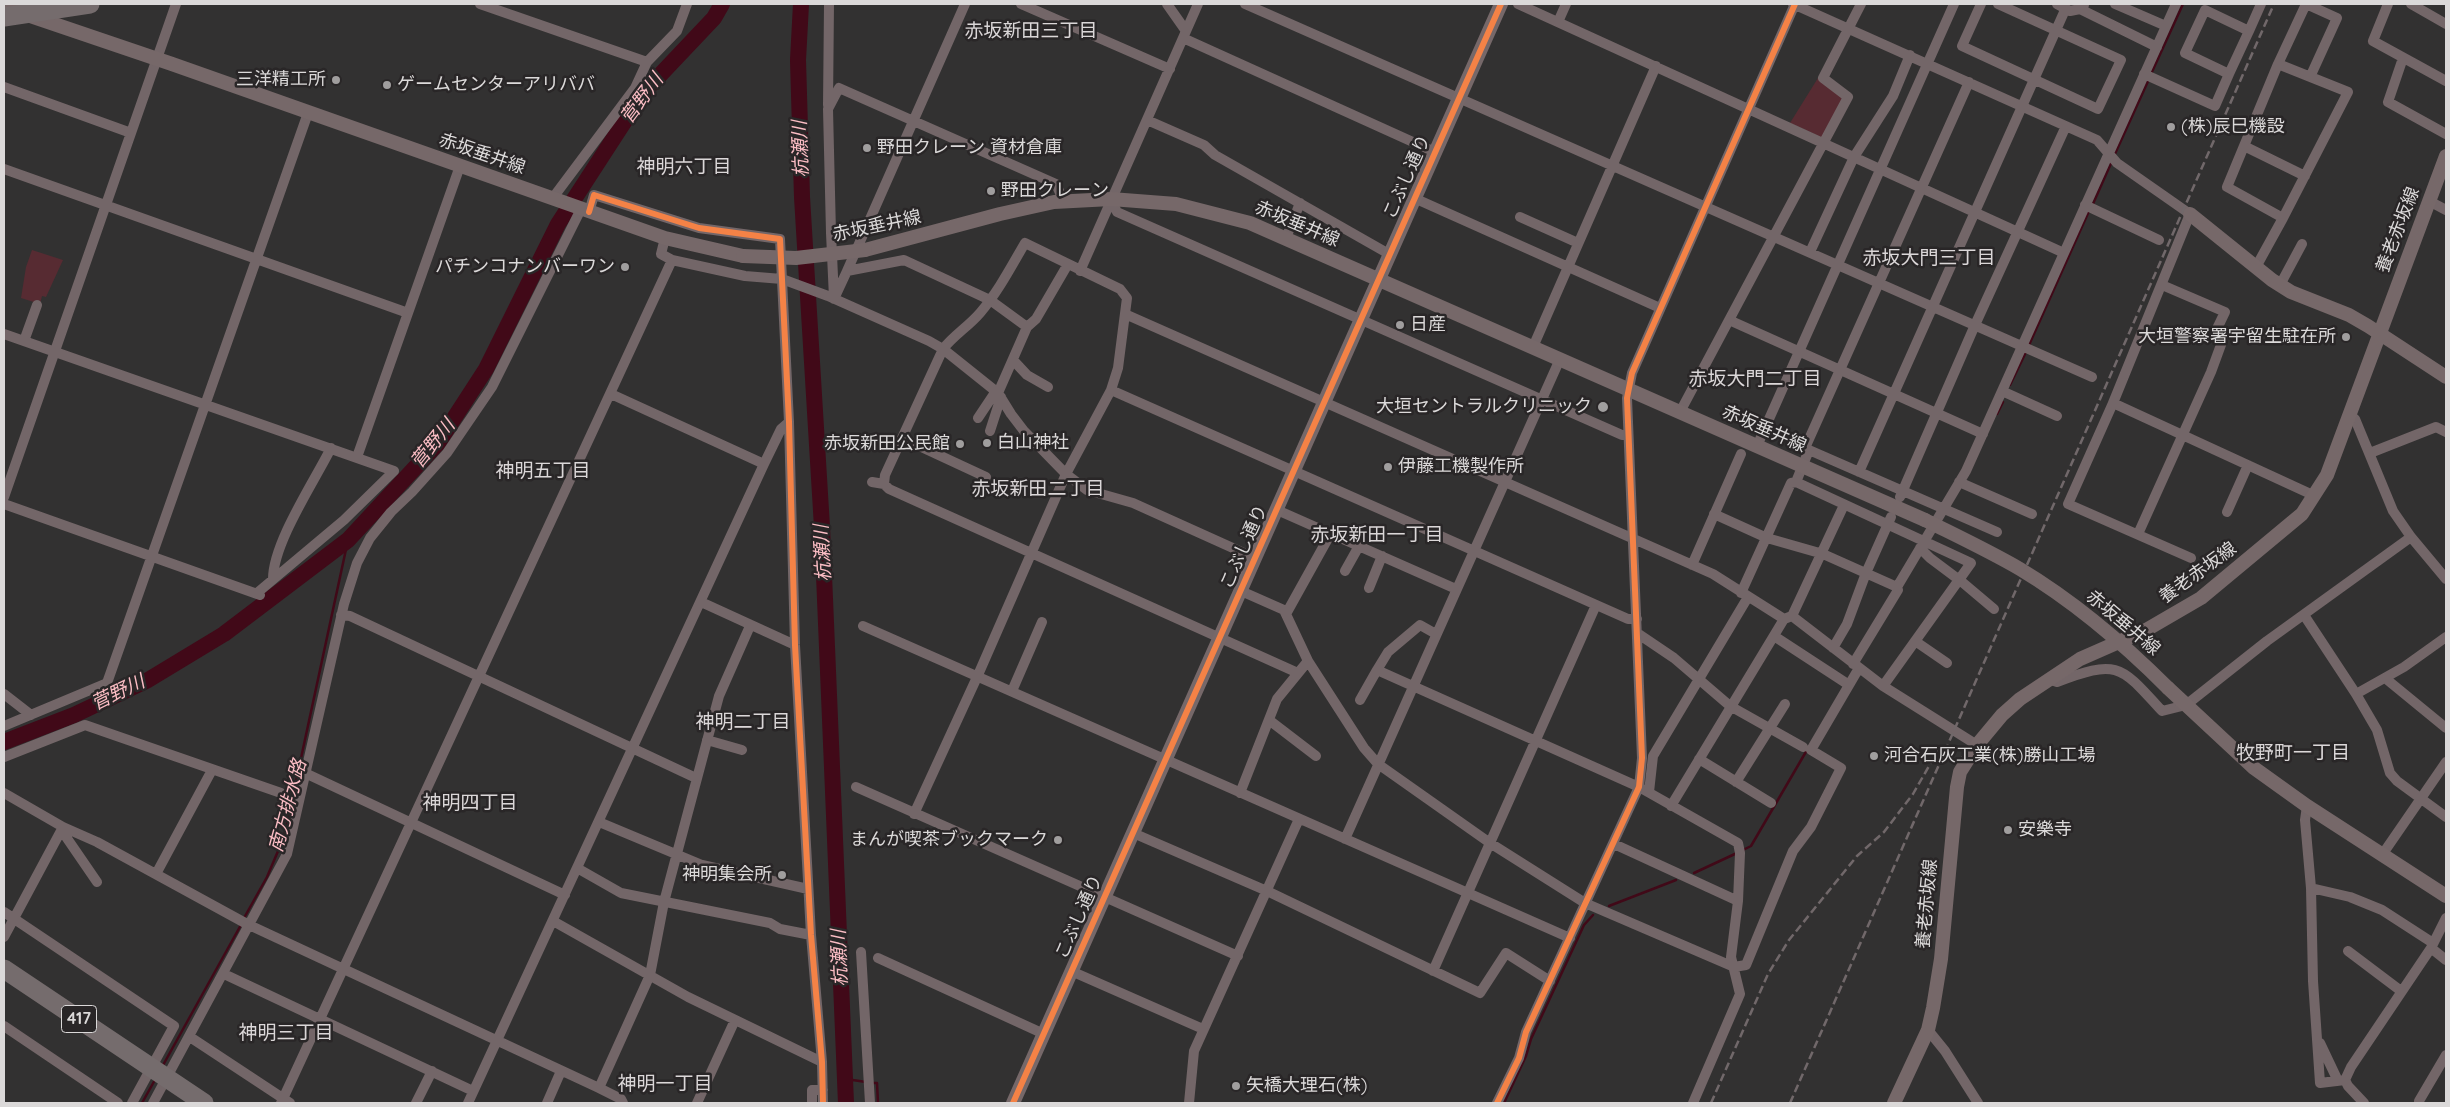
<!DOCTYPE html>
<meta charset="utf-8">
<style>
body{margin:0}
#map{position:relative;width:2450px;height:1107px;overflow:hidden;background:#323131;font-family:Quicksand,sans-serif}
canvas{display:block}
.frame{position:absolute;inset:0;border:5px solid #dbd9d9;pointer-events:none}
</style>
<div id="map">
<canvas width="2450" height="1107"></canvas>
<div class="frame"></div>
</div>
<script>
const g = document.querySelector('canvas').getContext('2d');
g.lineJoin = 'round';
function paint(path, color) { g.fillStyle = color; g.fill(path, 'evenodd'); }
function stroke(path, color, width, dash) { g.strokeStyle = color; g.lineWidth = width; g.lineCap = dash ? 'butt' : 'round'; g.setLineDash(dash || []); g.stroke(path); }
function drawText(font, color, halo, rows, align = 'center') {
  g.font = font + ' Quicksand,"Noto Sans JP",sans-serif'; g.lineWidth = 5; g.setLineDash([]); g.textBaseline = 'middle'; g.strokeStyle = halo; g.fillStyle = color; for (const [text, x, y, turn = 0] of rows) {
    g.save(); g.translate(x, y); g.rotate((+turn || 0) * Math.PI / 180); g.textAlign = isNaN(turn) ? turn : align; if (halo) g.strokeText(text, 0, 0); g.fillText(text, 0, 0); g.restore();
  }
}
paint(new Path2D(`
 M1818 78 1844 97 1823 138 1790 123Z
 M32 250 63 260 46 297 42 296 40 304 21 298 26 267Z`), '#572b32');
stroke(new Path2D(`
 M2151 74 2183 4
 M2114 156 2149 79
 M2092 206 2112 161
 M2029 345 2089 211
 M2010 385 2027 350
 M1997 414 2003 402
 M1741 851 1751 846 1807 750
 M1694 873 1737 853
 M1609 906 1676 880
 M244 918 267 877 284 837 348 540
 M162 1067 242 923
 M846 1079 866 1082
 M871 1083H877L878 1103
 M142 1103 156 1078
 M1504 1103 1526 1056 1531 1039 1584 925 1593 915`), '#410918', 2.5);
stroke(new Path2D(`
 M801 4 798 60 802 197 822 527 846 1103
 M4 742 74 715 148 680 224 634 348 540 438 443 486 369 558 224 643 93 714 18 722 4`), '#410918', 16);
stroke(new Path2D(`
 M480 4 647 62
 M1021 4 1170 69
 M1167 4 1186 31
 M1245 4 2092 377
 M1518 4 2064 253
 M1793 4 2097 140 2117 163 2190 214 2113 403 2315 496
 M1981 4 1962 46 2098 109 2121 60 1998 4
 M2057 4 2070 11 2080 9 2084 5
 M2115 4 2166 26
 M2306 4 2337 18 2311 75
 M2388 4 2373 41 2446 81
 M2411 4 2446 24
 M2080 9 2157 47
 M1558 22 1566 4
 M1183 38 1435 152
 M2403 58 2388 102 2446 134
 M2278 64 2348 92 2283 218 2227 187 2278 64 2306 4
 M2144 74 2215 106 2229 74 2185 53 2205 10 2249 31 2261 4
 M2229 74 2249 31
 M4 87 131 133
 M828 105 829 4
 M1147 120 1204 145 1215 155 1389 254
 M2244 146 2305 176
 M4 169 408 313
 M1414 198 1660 308
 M552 199 635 88 647 62 677 31 687 4
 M1111 199 1117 212 1622 435H1628
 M2429 201 2446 210
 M2085 205 2159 240
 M589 212 594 195 699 228 780 239 789 422 795 645 811 935 822 1062 823 1103
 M1520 217 1578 243
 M831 233 828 109 839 88 1056 184 1064 202
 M665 238 661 254 672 260 745 276 782 279 828 296 929 341 943 349 998 393 1011 414 1024 431 1066 474 1087 490 1133 503 1255 558
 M1286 238 1300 203
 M1810 252 1854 157 1893 96 1910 55
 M2256 267 2283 218
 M847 271 965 4
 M1080 271 1198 4
 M2280 285 2302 244
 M834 298 831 233 865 230
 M834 299 847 271 904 260 990 300 1027 327 1036 319 1068 264
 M1125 314 1713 574 1784 619 1792 616 1844 505
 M1729 320 1983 434
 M4 334 394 471 344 520 257 593
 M24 341 37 305
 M1533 347 1656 66
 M1013 360 1027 375 1048 387
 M1111 390 1628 619H1637
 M2002 391 2057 416
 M998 393 1027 327
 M611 394 764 464
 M2113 403 2068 504 2191 558
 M1680 412 1848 97 1823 78 1861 4
 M2349 414 2355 419 2393 511 2411 537 2446 579
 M978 418 996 391
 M990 431 1001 397
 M902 438 986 477
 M1757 446 1954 4
 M1809 450 1997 532
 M2370 453 2436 427 2446 432
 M357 457 460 166
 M1859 472 2065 10
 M872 482 884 484 889 489 1298 673
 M1959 482 2032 514
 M884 484 885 475 943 349C954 335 969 326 980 313 998 292 1011 267 1025 243L1120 289 1127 298 1118 368 1111 390 1066 474 978 675 914 814
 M4 497 176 4
 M1900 497 1975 325 2066 126
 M4 504 260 595
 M1277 510 1456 589
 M2227 512 2248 465
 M1714 514 1767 538 1823 554 1897 587 1966 471 2176 4
 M2138 534 2211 372 2222 342 2213 337 2225 312 2162 285
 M1920 548 1930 558 1962 582 1994 609
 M1692 565 1741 454
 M1345 571 1359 546
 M273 579C273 543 314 482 331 448
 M1369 588 1382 556
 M1241 591 1284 610 1308 661 1364 748 1378 764 1490 843 1585 903 1734 967 1746 965 1793 851 1811 827 1841 768 1811 750 1859 668
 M1741 593 1791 483 1796 482
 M701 602 795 645
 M1286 614 1331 533
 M341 615 350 616 696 778
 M2304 615 2356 694 2377 730 2390 773 2397 781 2446 817
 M1792 616 1883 686 1977 745
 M863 626 1570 938
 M1637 633 1674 658 1730 706 1803 747
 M1774 636 1849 685
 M1915 641 1947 663
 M1833 648 1847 624 1866 573 1891 517
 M1853 664 1898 590 1897 587
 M1377 670 1388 652 1420 625 1436 634
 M2385 678 2446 728
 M2048 679 2057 682C2118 659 2120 665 2162 711L2186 705 2267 641 2411 537
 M1883 686 1971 563 1796 482 1809 450 1805 448 1969 82
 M1012 691 1042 622
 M4 694 31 715
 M2356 694 2404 667 2446 637
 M1360 700 1377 670 1639 787 1738 843 1740 853 1738 901 1731 957 1740 994 1693 1103
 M1269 720 1316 756
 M4 726 107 683 308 113
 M707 740 742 750
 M4 757 85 725 281 793
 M1699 759 1771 803
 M305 773 565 895
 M1736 782 1785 704
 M856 787 1238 956
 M1649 792 1653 756 1748 597
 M4 793 63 827 97 842 247 924 599 1088 621 1099 623 1103
 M1240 793 1277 699 1308 661
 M1671 806 1784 619
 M2307 806 2305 820 2311 888 2313 981 2320 1083 2345 1080
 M599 822 702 865 808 889
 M62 831 97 882
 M1133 833 1267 891 1480 993 1506 953 1550 981
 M1345 839 1560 359
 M1614 844 1738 901
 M2382 855 2446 762
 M577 868 621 893 770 923 780 929 811 935
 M156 874 212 770
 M2311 888 2350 897 2382 910 2433 943
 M4 912 174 1026 132 1103
 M553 921 688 997 822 1062
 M4 937 63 827
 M2431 948 2446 960
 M2348 951 2401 991
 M861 952 870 1103
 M878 958 1044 1034
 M1071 971 1203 1029
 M1433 971 1596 605
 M224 974 473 1091
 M4 1026 118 1103
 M1928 1030 1945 1051 1978 1103
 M190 1037 290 1103
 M2320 1043 2338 1081
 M599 1088 650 975 664 902 719 696 750 626
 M2419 1101 2446 1055
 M153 1103 287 854 344 604 357 563 370 538 391 512 412 492 447 453 492 387 581 209
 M281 1103 672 260
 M416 1103 432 1071
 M468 1103 764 464 781 429 789 422
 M547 1103 561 1071
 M697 1103 735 1020
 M812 1103V1090H823
 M1189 1103 1194 1051 1299 819
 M1497 1103 1519 1058 1526 1032 1639 787 1642 758 1627 398 1632 373 1795 4
 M2364 1103 2348 1086 2345 1080 2351 1067 2431 948 2446 918`), '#736668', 10);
stroke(new Path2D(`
 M4 7 172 64 665 238 743 256
 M2190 214 2272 280 2291 292 2349 315 2368 326 2446 377
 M865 250 1000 214 1054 202 1111 199 1176 204 1250 223 1925 520
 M2168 688 2254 768 2307 806 2446 896
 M1013 1103 1501 4
 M1894 1103 1928 1030 1933 1008 1941 959 1957 787 1960 772 1977 745 2002 715 2020 699 2080 659 2146 630 2201 598 2302 514 2327 475 2446 156`), '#766869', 14);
stroke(new Path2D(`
 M4 969 204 1103`), '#756c6d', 19);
stroke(new Path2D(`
 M1711 1103 1768 974 1789 940 1857 856 1884 832 1913 794 1941 745
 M1790 1103 2274 4`), '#71686a', 2.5, [8, 4]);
stroke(new Path2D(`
 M743 256 796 258 865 250
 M1925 520C1957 536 1989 551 2020 569 2075 602 2123 643 2168 688`), '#766869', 14);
stroke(new Path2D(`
 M4 17 90 4`), '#756c6d', 19);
stroke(new Path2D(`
 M589 212 594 195 699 228 780 239 789 422 795 645 811 935 822 1062 823 1103
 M1013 1103 1501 4
 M1497 1103 1519 1058 1526 1032 1639 787 1642 758 1627 398 1632 373 1795 4`), '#f48246', 6);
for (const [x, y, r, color] of [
 [336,80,5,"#a09e9e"],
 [387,85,5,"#a09e9e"],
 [2171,127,5,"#a09e9e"],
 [867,148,5,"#a09e9e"],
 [991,191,5,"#a09e9e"],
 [625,267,5,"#a09e9e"],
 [1400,325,5,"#a09e9e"],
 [2346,337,5,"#a09e9e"],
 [1603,407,6,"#a09e9e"],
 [987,443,5,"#a09e9e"],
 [960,444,5,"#a09e9e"],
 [1388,467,5,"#a09e9e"],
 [1874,756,5,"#a09e9e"],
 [2008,830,5,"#a09e9e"],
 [1058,840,5,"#a09e9e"],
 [782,875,5,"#a09e9e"],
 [1236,1086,5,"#a09e9e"]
]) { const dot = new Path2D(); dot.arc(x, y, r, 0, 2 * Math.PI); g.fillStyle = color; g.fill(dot); stroke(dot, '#292627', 2); }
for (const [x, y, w] of [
 [79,1019,35]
]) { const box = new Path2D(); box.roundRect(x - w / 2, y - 13.5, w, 27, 4); g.fillStyle = '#292627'; g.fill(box); stroke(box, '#dbd9d9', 1); }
drawText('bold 16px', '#dbd9d9', null, [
 ["417",79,1019]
]);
drawText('18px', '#dbd9d9', '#292627', [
 ["三洋精工所",326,80,"right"],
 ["ゲームセンターアリババ",397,85],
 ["(株)辰巳機設",2181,127],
 ["野田クレーン 資材倉庫",877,148],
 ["野田クレーン",1001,191],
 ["パチンコナンバーワン",615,267,"right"],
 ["日産",1410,325],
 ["大垣警察署宇留生駐在所",2336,337,"right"],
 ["大垣セントラルクリニック",1592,407,"right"],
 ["白山神社",997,443],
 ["赤坂新田公民館",950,444,"right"],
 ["伊藤工機製作所",1398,467],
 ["河合石灰工業(株)勝山工場",1884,756],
 ["安樂寺",2018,830],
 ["まんが喫茶ブックマーク",1048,840,"right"],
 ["神明集会所",772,875,"right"],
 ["矢橋大理石(株)",1246,1086]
], 'left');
drawText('18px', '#dbd9d9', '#292627', [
 ["赤坂垂井線",482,154,19],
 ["こぶし通り",1407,177,-66],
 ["赤坂垂井線",1297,224,23],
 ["赤坂垂井線",877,226,-12],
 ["養老赤坂線",2398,230,-69],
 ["赤坂垂井線",1764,429,24],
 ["こぶし通り",1244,547,-66],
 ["養老赤坂線",2198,573,-36],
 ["赤坂垂井線",2123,623,40],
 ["養老赤坂線",1927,904,-85],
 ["こぶし通り",1079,917,-66]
]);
drawText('19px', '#dbd7d8', '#292627', [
 ["赤坂新田三丁目",1031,31],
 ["神明六丁目",684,167],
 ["赤坂大門三丁目",1929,258],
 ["赤坂大門二丁目",1755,379],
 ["神明五丁目",543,471],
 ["赤坂新田二丁目",1038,489],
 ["赤坂新田一丁目",1377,535],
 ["神明二丁目",743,722],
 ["牧野町一丁目",2293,753],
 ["神明四丁目",470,803],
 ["神明三丁目",286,1033],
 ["神明一丁目",665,1084]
]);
drawText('italic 19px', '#fbbdc4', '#292627', [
 ["菅野川",642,99,-53],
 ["杭瀬川",801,149,-92],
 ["菅野川",433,444,-51],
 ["杭瀬川",823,553,-93],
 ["菅野川",118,693,-26],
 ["南方排水路",288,806,-75],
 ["杭瀬川",840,958,-92]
]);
</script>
